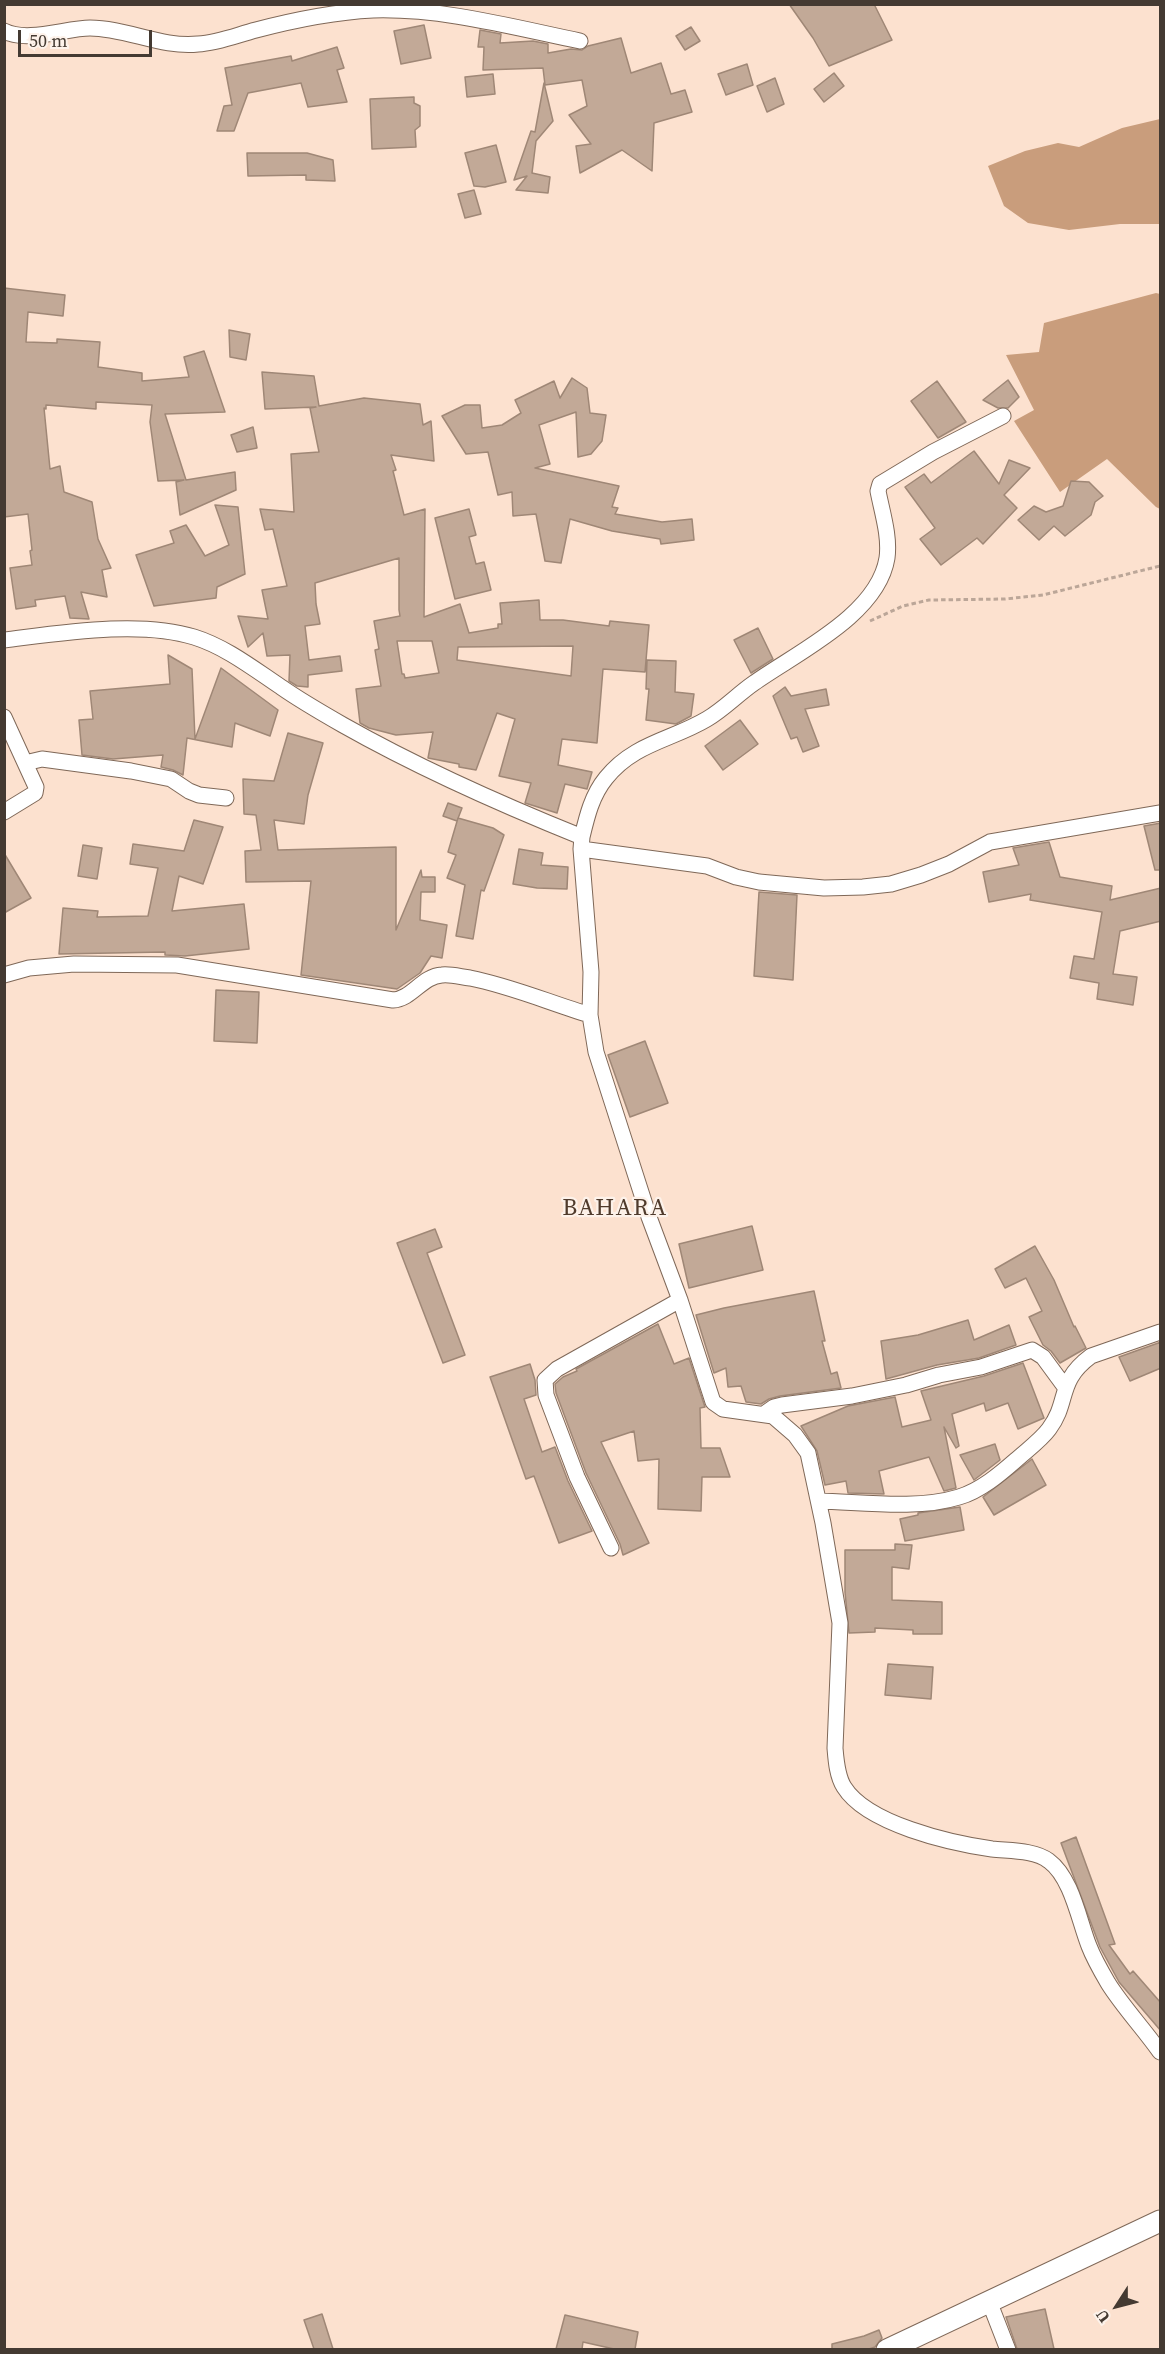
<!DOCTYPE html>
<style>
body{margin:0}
#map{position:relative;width:1165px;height:2354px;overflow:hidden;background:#fce1cf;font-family:"Source Serif 4",serif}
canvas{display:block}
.frame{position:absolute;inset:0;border:6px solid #443a32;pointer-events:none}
.north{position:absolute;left:1087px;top:2276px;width:60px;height:60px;-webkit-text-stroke:4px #fdf2ea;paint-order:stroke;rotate:234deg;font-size:16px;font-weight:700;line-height:24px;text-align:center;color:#443a32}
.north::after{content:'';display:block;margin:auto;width:21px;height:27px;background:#443a32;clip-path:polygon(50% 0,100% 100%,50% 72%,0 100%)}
.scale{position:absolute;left:18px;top:30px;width:134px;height:27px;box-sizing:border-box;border:3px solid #443a32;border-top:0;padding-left:8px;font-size:18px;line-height:21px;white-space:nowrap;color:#443a32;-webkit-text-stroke:4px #fdf2ea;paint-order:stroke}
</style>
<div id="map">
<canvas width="1165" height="2354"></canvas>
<div class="frame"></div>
<div class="north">U</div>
<div class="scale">50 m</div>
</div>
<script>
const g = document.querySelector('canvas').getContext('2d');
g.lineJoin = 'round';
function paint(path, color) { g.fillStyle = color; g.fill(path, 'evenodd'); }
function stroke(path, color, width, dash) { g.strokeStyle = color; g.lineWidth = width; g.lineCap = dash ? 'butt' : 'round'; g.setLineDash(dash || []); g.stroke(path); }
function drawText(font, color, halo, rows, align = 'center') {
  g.font = font + ' "Source Serif 4",serif'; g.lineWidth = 4.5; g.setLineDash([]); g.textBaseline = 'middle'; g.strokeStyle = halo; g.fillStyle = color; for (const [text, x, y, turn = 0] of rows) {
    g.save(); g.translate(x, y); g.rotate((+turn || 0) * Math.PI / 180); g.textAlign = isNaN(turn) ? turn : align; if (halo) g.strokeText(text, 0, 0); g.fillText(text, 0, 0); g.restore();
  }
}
paint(new Path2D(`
 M1160 119V224H1120L1069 230 1028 223 1004 206 988 166 1025 151 1058 143 1079 147 1122 128Z
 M1156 293 1160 294V509L1156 507 1107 459 1060 492 1014 421 1034 410 1006 355 1039 352 1044 323Z`), '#c99d7c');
const building = new Path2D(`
 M789 4H874L892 40 829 66 813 38Z
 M424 25 431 58 401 64 394 31Z
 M691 27 700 41 685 50 676 36Z
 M480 30 501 34 500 43 533 41 548 44V53L571 49 582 50 588 46 621 38 631 73 661 63 671 94 685 90 692 112 654 123 652 171 622 150 580 173 576 146 591 144 569 115 587 106 582 80 545 85 543 68 483 70 484 47H478Z
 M337 47 344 68 337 70 347 102 308 107 301 83 248 93 234 131H217L224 106 232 105 225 68 291 56 292 61Z
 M747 64 753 85 726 95 718 74Z
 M834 73 844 86 824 102 814 89Z
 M493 74 495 94 467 97 465 77Z
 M775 78 784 104 767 112 757 86Z
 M544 83 553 121 536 141 532 173 550 177 548 193 516 190 527 176 514 180 531 131 535 132Z
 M414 97V103L420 106V126L415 130 416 147 372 149 370 99Z
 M496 145 506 182 485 187 474 186 465 153Z
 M247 153H307L333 160 335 181 306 180V175L248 176Z
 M474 190 481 214 465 218 458 194Z
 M4 288 65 295 63 316 28 312 26 342 57 343V339L100 342 98 367 142 373V381L189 377 184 357 204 351 225 412 165 414 186 480 235 472 236 490 180 515 176 482 184 480 158 481 150 422 152 405 96 402V409L46 405V409L44 408 50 469 60 466 64 492 92 502 98 539 111 568 102 570 107 597 81 592 89 619 70 618 65 596 35 600 36 606 16 609 10 568 32 565 30 551 32 550 28 514 4 517Z
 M229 330 250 334 246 360 230 357Z
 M262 372 314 376 319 406 364 398 420 404 423 425 431 421 434 461 391 455 396 470 393 471 404 515 425 509 424 617 460 604 469 633 498 628V624H502L500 603 539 600 540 620H563L609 626 610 621 649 625 645 672 603 669 597 743 562 739 558 765 592 772 587 789 565 784 557 813 525 803 531 783 499 776 515 719 497 713 476 770 459 767V764L428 758 433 732 396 735 369 728 360 723 356 689 381 686 375 650 379 649 374 621 400 616 399 610V558L315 583 316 604 320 624 305 626 309 660 340 656 342 671 308 675V687L297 686 289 681 290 655 267 656 263 633 248 647 238 616 268 619 262 590 287 586 273 529 265 530 260 509 294 512 291 454 319 452 310 408 316 407 265 409ZM397 641H432L439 673 405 678 404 674H402ZM573 646 571 676 457 660 458 647Z
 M572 378 587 388 590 413 606 415 602 441 591 454 578 457 576 412 539 425 550 464 535 468 619 486 612 507 618 508 615 514 662 522 692 519 694 540 661 544 660 539 612 531 570 519 561 563 545 561 536 514 513 516 512 492 498 495 488 452 466 454 442 416 465 405H480L482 428 502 425 521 413 515 400 554 381 560 398Z
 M1008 380 1019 397 1008 408H998L983 400Z
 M937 381 966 422 938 438 911 401Z
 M253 427 257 448 237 452 231 435Z
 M974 451 999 484 1009 460 1030 468 1004 495 1017 508 983 544 977 538 941 565 920 539 935 528 905 487 924 474 931 483Z
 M1071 481 1089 482 1103 496 1095 502 1091 515 1065 536 1054 526 1039 540 1018 520 1034 506 1046 512 1063 506Z
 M215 505 238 507 245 574 217 587 216 598 154 606 136 555 174 543 170 531 186 525 205 556 229 545Z
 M469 509 476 535 469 537 476 564 484 562 491 590 455 599 435 518Z
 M758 628 773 659 751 673 734 640Z
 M168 655 192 669 195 739 221 668 278 710 270 736 235 723 232 747 187 738 183 775 173 770 161 767 163 755 113 759 82 755 79 720 93 719 90 691 170 684Z
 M647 660 676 661 675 692 694 694 691 716 676 724 646 720 649 689H646Z
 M785 687 791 696 826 689 829 705 805 709 819 746 803 752 797 737 791 739 773 696Z
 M740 720 758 744 723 770 705 746Z
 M288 733 323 743 308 795 304 824 274 820 278 850 396 847V930L421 870 422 877H435V892H421L420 920 447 925 442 958 431 956 420 973 397 989 301 975 311 881 246 882 245 851 261 850 256 815 244 814 243 779 274 781Z
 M448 803 462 808 457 821 443 816Z
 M458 818 493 828 504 835 484 891 481 890 473 939 456 936 465 885 447 878 456 855 448 852Z
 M194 820 223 827 203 884 179 876 172 911 244 904 249 949 185 956 165 955V952L59 954 63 908 98 911 97 917 148 916 158 868 130 864 133 844 184 851Z
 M1161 823V870H1155L1144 826Z
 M1049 842 1060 877 1112 886 1110 900 1161 888V921L1120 931 1113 974 1137 977 1133 1005 1097 999 1099 983 1070 978 1074 956 1094 959 1102 912 1030 900 1031 894 989 902 983 872 1019 865 1013 848Z
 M83 845 102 848 97 879 78 876Z
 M519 849 543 853 541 865 568 867 567 889 537 888 513 884Z
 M4 853 31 898 4 913Z
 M759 892 797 895 793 980 754 976Z
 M216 990 259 992 257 1043 214 1041Z
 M645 1041 668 1103 630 1117 608 1055Z
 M752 1226 763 1270 689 1288 679 1244Z
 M435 1229 442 1247 427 1253 465 1355 443 1363 397 1243Z
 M1035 1246 1054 1280 1074 1327 1075 1326 1086 1348 1060 1363 1051 1351 1043 1345 1029 1317 1042 1311 1026 1278 1005 1288 995 1269Z
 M814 1291 825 1341H822L831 1374 837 1372 841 1388 780 1396 769 1399 761 1404 746 1402 741 1386 728 1387 726 1368 714 1373 696 1315 724 1308Z
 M968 1320 974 1340 1009 1325 1016 1345 979 1358 937 1365 886 1379 881 1341 918 1335Z
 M658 1324 674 1364 689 1358 705 1407 700 1408 701 1448H720L730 1477H702L701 1511 658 1509 659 1459 638 1461 634 1431 601 1442 649 1543 623 1555 620 1544 586 1473 556 1393 555 1384 563 1377 577 1371 576 1369Z
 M1161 1342V1368L1130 1381 1119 1357Z
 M1023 1363 1044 1418 1018 1429 1008 1403 986 1411 984 1403 952 1414 959 1446 956 1448 944 1427 956 1488 944 1491 929 1457 879 1471 884 1494 848 1493 846 1481 825 1485 817 1451 801 1426 848 1406 895 1397 902 1427 931 1420 921 1391 984 1376Z
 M530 1364 535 1380 536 1395 524 1399 542 1452 555 1447 568 1481 592 1531 559 1543 534 1476 526 1479 490 1377Z
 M995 1444 1000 1460 974 1480 960 1455Z
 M1032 1459 1046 1485 994 1515 983 1497Z
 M960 1507 964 1530 905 1541 900 1519 918 1515V1513Z
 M895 1544 912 1545 909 1569 892 1567V1600L942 1602V1634H913V1630L875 1628V1632L849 1633 845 1592V1550H895Z
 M888 1664 933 1667 931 1699 885 1695Z
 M1076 1837 1115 1944 1109 1945 1130 1974 1133 1971 1161 2003V2031L1119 1982 1100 1947 1061 1843Z
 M1045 2309 1054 2349H1017L1006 2317Z
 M322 2314 333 2349H314L304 2320Z
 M565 2315 638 2332 635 2349H614L583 2342 582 2349H556Z
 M879 2330 882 2338 875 2347 869 2349H832V2344L864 2336Z`);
paint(building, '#c2a997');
stroke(building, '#9f8776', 1.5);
const street = new Path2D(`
 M4 31C27 43 66 28 90 28 126 28 162 48 198 44 218 43 237 35 256 30 294 20 333 12 373 10 443 8 512 27 580 41
 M4 640C61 633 140 620 194 637 226 647 254 669 281 687 301 701 322 713 343 725 419 768 500 804 582 837L581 849 591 972 590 1015 596 1052 649 1217 680 1300 713 1402 723 1409 773 1416 795 1435 808 1453 823 1523 840 1623 835 1748C836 1760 837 1776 844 1787 867 1824 950 1843 992 1849 1009 1851 1035 1850 1049 1861 1072 1878 1079 1921 1089 1946 1094 1959 1101 1971 1108 1983 1123 2007 1144 2029 1160 2052
 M4 717 25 763 42 759 131 771 171 779 189 791 199 795 226 798
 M4 812 35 793 36 787 25 763
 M582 837C587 816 592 795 606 778 634 743 672 740 707 719 724 709 738 694 754 683 796 653 878 615 887 558 890 536 882 512 878 491L880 484 933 452 1003 416
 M581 849 707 866 736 877 759 882 824 888 863 887 891 884 921 875 949 864 990 842 1160 813
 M4 975 29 968 74 964 177 965 393 1000C412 999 422 976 442 975 451 974 461 977 470 978 511 986 550 1003 590 1015
 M764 1414 774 1407 782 1405 852 1396 906 1385 939 1375 981 1367 1032 1350 1043 1357 1065 1387
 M819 1501C862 1502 917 1510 959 1497 980 1491 1000 1474 1016 1460 1027 1450 1041 1440 1049 1429 1070 1401 1056 1382 1091 1356L1160 1332
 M611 1548 577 1477 546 1395 545 1380 557 1369 680 1300
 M989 2301 1008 2350`);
const secondary = new Path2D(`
 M887 2350 1160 2221`);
stroke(street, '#7f6858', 17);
stroke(secondary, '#7f6858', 23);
stroke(new Path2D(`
 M870 621 903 606 929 600 1005 599 1043 595 1160 566`), '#bba698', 3, [4.5, 3]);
stroke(street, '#fff', 15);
stroke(secondary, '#fff', 21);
g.letterSpacing = '1.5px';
drawText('24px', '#503b2c', '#fdf2ea', [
 ["BAHARA",615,1209]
]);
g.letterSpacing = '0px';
</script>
